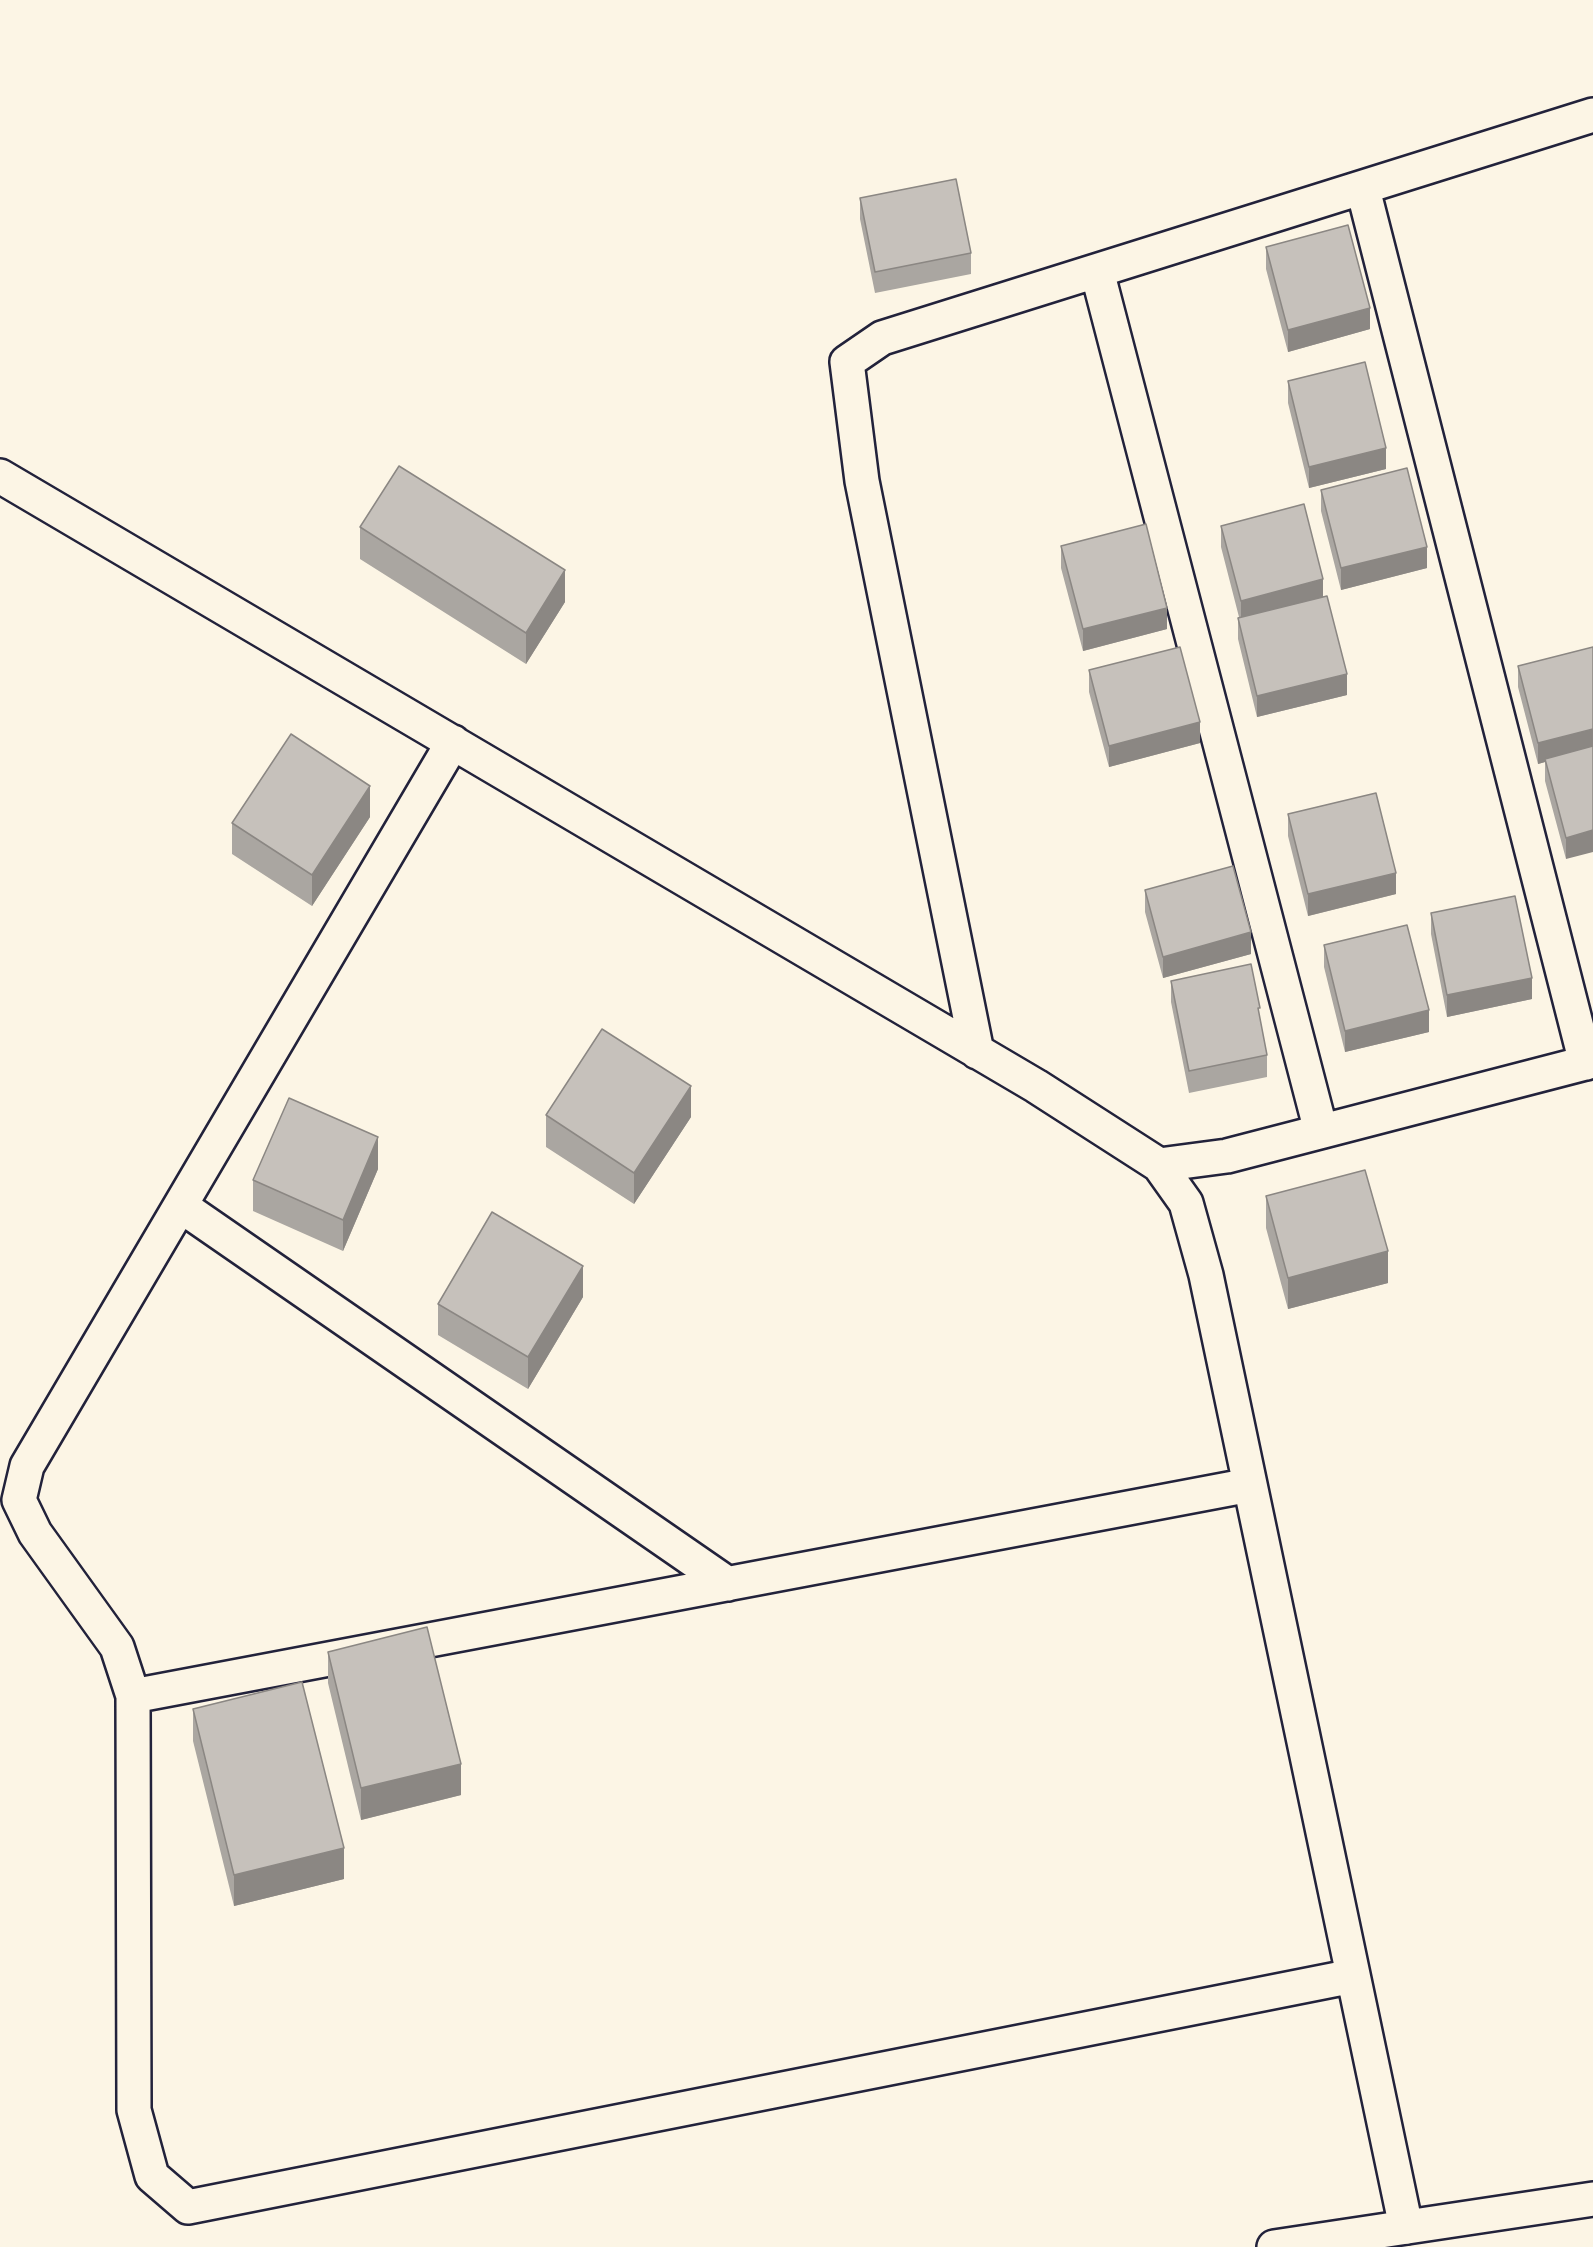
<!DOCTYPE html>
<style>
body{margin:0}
canvas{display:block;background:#fcf5e5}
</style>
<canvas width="1593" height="2247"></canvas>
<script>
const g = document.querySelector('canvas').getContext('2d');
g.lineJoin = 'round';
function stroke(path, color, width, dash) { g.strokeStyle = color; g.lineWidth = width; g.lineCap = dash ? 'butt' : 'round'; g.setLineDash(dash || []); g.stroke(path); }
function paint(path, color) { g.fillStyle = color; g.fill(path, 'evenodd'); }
const minor = new Path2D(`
 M1363 189 1586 1063
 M1097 271 1321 1131
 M0 476 1036 1086 1159 1165 1186 1203 1206 1275 1406 2227
 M453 742 27 1466 19 1500 35 1533 117 1647 133 1696 134 2110 152 2176 188 2207 1353 1976
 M977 1052 862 481 847 362 882 338 1593 115
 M1159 1165 1227 1156 1593 1061
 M181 1206 728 1584
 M133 1696 1250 1485`);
const highway = new Path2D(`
 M1274 2247 1593 2199`);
stroke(minor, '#22223b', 38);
stroke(highway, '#22223b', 38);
stroke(minor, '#fcf5e5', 33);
stroke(highway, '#fcf5e5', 33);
paint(new Path2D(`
 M860 198 971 253V274L875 293 860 219Z
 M1266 247 1370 329 1288 352 1266 269Z
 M1288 381 1386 469 1309 488 1288 403Z
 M1321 490 1427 568 1341 590 1321 511Z
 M1221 526 1323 597 1347 695 1257 717 1238 639V618L1239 617 1221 547Z
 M360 527 565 602 526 664 360 559Z
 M1061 546 1167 629 1083 651 1061 568Z
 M1593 647 1566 859 1545 781V762L1538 764 1518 687V666Z
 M1089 670 1200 743 1109 767 1089 692Z
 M1288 814 1396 894 1308 916 1288 836Z
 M370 817 312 906 232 854V823Z
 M1145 890 1251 954 1163 978 1145 912Z
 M1431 913 1532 999 1447 1017 1431 934Z
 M1324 945 1429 1032 1345 1052 1324 967Z
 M1171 981 1267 1055V1077L1189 1093 1171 1002Z
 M546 1115 691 1117 634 1204 546 1147Z
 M378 1169 343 1251 253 1211V1180Z
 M1266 1196 1388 1283 1288 1309 1266 1228Z
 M583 1297 528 1389 438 1335V1304Z
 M328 1652 461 1795 361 1820 328 1683Z
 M193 1709 344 1879 234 1906 193 1741Z`), '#aaa6a1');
paint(new Path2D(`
 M1370 308V329L1288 352V330Z
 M1386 448V469L1309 488V467Z
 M1427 547V568L1341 590V568Z
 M565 570V602L526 664V633Z
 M1323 579V601L1241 622V601Z
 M1167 608V629L1083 651V629Z
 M1347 674V695L1257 717V696Z
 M1200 722V743L1109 767V746Z
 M1593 729V750L1545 759V762L1538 764V743Z
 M370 786V817L312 906V875Z
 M1593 830V852L1566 859V838Z
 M1396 873V894L1308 916V894Z
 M1251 932V954L1163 978V957Z
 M1532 978V999L1447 1017V995Z
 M1429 1010V1032L1345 1052V1031Z
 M691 1086V1117L634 1204V1173Z
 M378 1137V1169L343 1251V1220Z
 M1388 1251V1283L1288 1309V1278Z
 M583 1266V1297L528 1389V1357Z
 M461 1764V1795L361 1820V1788Z
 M344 1848V1879L234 1906V1875Z`), '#8b8783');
const building = new Path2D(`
 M956 179 971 253 875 272 860 198Z
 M1348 225 1370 308 1288 330 1266 247Z
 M1365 362 1386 448 1309 467 1288 381Z
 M399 466 565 570 526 633 360 527Z
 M1407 468 1427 547 1341 568 1321 490Z
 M1304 504 1323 579 1241 601 1221 526Z
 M1146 524 1167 608 1083 629 1061 546Z
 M1327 596 1347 674 1257 696 1238 618Z
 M1180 647 1200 722 1109 746 1089 670Z
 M1593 647V729L1538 743 1518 666Z
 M291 734 370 786 312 875 232 823Z
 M1593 746V830L1566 838 1545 759Z
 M1376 793 1396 873 1308 894 1288 814Z
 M1233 866 1251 932 1163 957 1145 890Z
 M1515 896 1532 978 1447 995 1431 913Z
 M1407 925 1429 1010 1345 1031 1324 945Z
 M1251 964 1260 1008H1258L1267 1055 1189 1071 1171 981Z
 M602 1029 691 1086 634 1173 546 1115Z
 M289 1098 378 1137 343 1220 253 1180Z
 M1365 1170 1388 1251 1288 1278 1266 1196Z
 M492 1212 583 1266 528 1357 438 1304Z
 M427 1627 461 1764 361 1788 328 1652Z
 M302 1682 344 1848 234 1875 193 1709Z`);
paint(building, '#c6c1bb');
stroke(building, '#8b8783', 1.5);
</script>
